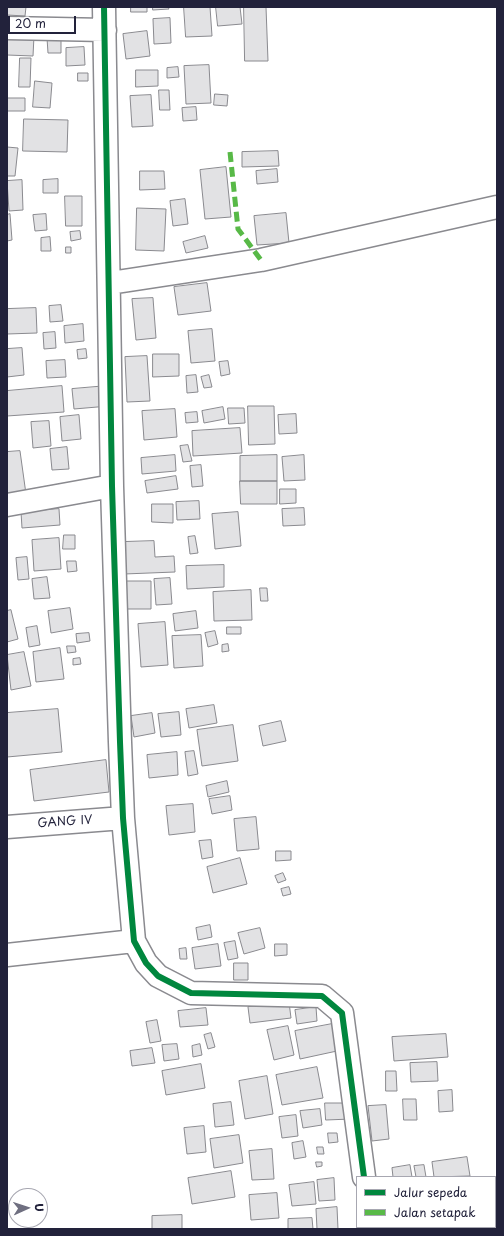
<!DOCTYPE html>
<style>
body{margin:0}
#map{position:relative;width:504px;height:1236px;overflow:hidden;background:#fff;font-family:"Playpen Sans",sans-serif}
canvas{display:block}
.frame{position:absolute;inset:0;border:8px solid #22223b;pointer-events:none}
.legend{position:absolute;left:356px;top:1176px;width:140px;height:52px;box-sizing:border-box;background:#fff;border:1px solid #a7a7b1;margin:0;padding:5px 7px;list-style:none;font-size:12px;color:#22223b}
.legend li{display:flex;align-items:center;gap:8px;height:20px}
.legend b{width:20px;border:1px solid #a7a7b1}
.north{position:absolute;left:8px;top:1188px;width:40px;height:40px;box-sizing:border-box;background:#fff;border:1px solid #a7a7b1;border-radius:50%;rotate:87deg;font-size:11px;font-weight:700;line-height:16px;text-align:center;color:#22223b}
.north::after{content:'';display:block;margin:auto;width:14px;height:18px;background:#6f6f80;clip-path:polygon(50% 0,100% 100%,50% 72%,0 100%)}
.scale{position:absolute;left:8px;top:16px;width:68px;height:18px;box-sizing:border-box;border:2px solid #22223b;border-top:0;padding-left:5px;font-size:12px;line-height:14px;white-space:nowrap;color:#22223b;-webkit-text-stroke:3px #fff;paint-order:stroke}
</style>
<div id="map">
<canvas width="504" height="1236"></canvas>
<div class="frame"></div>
<ul class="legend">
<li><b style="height:5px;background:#00873e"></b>Jalur sepeda</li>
<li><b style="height:5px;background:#58b947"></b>Jalan setapak</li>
</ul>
<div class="north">U</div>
<div class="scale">20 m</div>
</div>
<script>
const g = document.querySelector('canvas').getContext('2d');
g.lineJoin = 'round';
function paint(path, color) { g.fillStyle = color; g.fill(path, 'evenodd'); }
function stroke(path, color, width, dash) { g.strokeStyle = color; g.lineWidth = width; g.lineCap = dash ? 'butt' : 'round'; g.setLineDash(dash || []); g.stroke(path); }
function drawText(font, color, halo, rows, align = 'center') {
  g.font = font + ' "Playpen Sans",sans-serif'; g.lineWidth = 3; g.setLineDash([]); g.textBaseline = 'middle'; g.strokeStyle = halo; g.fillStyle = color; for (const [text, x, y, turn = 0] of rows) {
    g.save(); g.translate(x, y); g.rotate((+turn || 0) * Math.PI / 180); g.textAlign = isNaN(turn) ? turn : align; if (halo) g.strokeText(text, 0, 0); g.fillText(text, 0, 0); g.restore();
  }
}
const building = new Path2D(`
 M7 7H26L25 16 7 15Z
 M131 7H147V12H131Z
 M153 7H168L169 9 153 10Z
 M184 7H210L212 36 186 37Z
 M216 7H240L242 24 218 26Z
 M244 7H266L268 61H245Z
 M170 18 171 43 154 44 153 19Z
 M147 31 150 56 126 59 123 34Z
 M7 36H34L33 56 7 55Z
 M61 37V53H48L47 38Z
 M84 47 85 65 66 66V48Z
 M20 58H31L30 87H19Z
 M209 65 211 103 186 104 184 66Z
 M178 67 179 77 167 78V68Z
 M136 70H158V86L136 87Z
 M78 73H88V81H78Z
 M35 81 52 83 50 108 33 107Z
 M159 90H169L170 110H160Z
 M215 94 228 95 227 106 214 105Z
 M151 95 153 126 132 127 130 96Z
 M7 98H25V111H7Z
 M196 107 197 120 183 121 182 108Z
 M24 119 68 120 67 152 23 151Z
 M7 147 18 148 15 176H7Z
 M278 151 279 166 242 167V152Z
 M226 167 231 217 205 219 200 170Z
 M277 169 278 182 257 184 256 171Z
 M140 171H164L165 189 140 190Z
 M58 179V193H43V180Z
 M22 180 23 210 9 211 7 181Z
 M65 196H82V226H66Z
 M185 199 188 224 173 226 170 201Z
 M137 208 166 209 164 251 136 250Z
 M286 213 289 243 257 245 254 216Z
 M10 214 12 240 7 241V215Z
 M46 214 47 230 35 231 33 215Z
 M80 231 81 239 71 241 70 232Z
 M205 236 208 248 186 253 183 242Z
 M50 237 51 251H41V238Z
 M66 247H71V253H66Z
 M207 283 211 311 178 315 174 287Z
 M153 298 156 338 136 340 132 299Z
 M61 305 63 321 50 322 49 306Z
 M36 308 37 333 7 334V309Z
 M83 324 84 341 65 343 64 326Z
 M212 329 215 361 191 363 188 331Z
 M55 332 56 348 44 349 43 333Z
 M22 348 24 375 7 377V349Z
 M86 349 87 358 78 359 77 350Z
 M153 354H179V376L153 377Z
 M147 356 150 401 127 402 125 357Z
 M65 360 66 377 47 378 46 361Z
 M228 361 230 374 221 376 219 362Z
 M196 375 198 392 187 393 186 376Z
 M209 375 212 387 204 388 201 377Z
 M62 386 64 412 7 416V391Z
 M107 386 109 406 74 409 72 389Z
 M248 406H274L275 444 249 445Z
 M223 407 225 419 204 423 202 411Z
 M228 408H244L245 423 229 424Z
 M175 409 177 437 144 440 142 411Z
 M197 412 198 422 186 423 185 413Z
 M296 414 297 433 279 434 278 415Z
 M79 415 81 439 62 441 60 417Z
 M49 421 51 446 33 448 31 422Z
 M240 428 242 453 193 456 192 431Z
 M188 445 192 461 183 462 180 446Z
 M67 447 69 469 52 470 50 449Z
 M20 451 26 494 7 496V452Z
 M175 455 176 471 142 474 141 458Z
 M277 455V481H240V456Z
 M304 455 305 480 284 481 282 457Z
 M201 465 203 486 192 487 190 466Z
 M176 476 178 489 147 493 145 481Z
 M240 481H277V504H241Z
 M280 489H296V503L280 504Z
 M199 501 200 519 177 520 176 502Z
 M152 504H173V523L152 522Z
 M304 508 305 525 283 526 282 509Z
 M59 509 60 525 22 528 21 512Z
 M238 512 241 546 215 549 212 514Z
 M64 535H75V549H63Z
 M195 536 198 553 190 554 188 537Z
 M59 538 61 569 34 571 32 540Z
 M154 541 155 557 174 556 175 572 124 574 123 542Z
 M27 557 29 579 18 580 16 558Z
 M67 561H76L77 571 68 572Z
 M224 565V587L187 589 186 566Z
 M47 577 50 598 34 599 32 579Z
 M170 578 172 604 156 605 154 579Z
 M122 581H151V609H122Z
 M260 588H267L268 601H261Z
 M251 590 252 620 214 621 213 592Z
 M70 608 73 629 51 633 48 611Z
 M11 610 18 639 7 642V611Z
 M196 611 198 628 175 631 173 614Z
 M165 622 168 665 141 667 138 624Z
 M37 626 40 645 29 647 26 628Z
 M227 627H241V634H227Z
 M215 631 218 644 208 647 205 633Z
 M89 633 90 641 77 643 76 634Z
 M201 635 203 666 174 668 172 636Z
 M228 644 229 651 222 652V645Z
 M67 646H75L76 652 68 653Z
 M60 648 64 679 36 682 33 652Z
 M24 652 31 686 11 690 7 655Z
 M80 658 81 664 73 665V659Z
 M214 705 217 723 189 728 186 709Z
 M58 709 62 752 7 757V713Z
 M179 712 181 735 161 737 158 714Z
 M152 713 155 733 134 737 131 716Z
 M281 721 286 741 263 746 259 726Z
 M233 725 238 761 202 766 197 730Z
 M194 751 198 774 188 776 185 752Z
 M177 752 178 775 149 778 147 755Z
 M106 760 109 792 34 801 30 770Z
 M227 781 229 792 208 797 206 786Z
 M230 796 232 810 212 814 209 799Z
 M193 804 195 832 169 835 166 806Z
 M256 817 259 849 237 851 234 819Z
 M211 840 213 857 202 859 199 841Z
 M276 851H291V860L276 861Z
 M240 858 247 884 213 893 207 867Z
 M283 873 286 880 278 883 275 876Z
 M289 887 291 894 283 896 281 889Z
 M210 925 212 937 198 940 196 928Z
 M260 928 265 948 244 954 238 933Z
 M235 941 238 958 228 960 224 943Z
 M218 944 221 966 195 969 192 948Z
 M275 944H287V955L275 956Z
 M186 948 187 959H180L179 949Z
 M234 963H248V980H234Z
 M289 1002 291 1018 250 1023 248 1007Z
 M316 1007 317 1021 297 1024 295 1010Z
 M206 1008 208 1025 180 1027 178 1011Z
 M157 1020 161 1041 150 1043 146 1022Z
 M332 1024 337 1051 300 1059 295 1031Z
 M288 1026 294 1055 274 1060 267 1030Z
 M211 1033 215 1047 208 1049 204 1035Z
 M446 1034 448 1057 394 1061 392 1037Z
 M177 1044 179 1059 164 1061 162 1045Z
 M200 1044 202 1055 193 1057 192 1046Z
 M152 1048 155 1063 132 1066 130 1051Z
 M437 1062 438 1081 411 1082 410 1063Z
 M201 1064 205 1088 166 1095 162 1071Z
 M317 1067 323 1098 282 1105 276 1075Z
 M386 1071H396L397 1091H386Z
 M267 1076 273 1114 245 1119 239 1081Z
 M452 1090 453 1111 439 1112 438 1091Z
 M403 1099H416L417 1120H404Z
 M231 1102 234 1125 215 1127 213 1104Z
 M325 1103H350L351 1119 326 1120Z
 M386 1105 389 1139 372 1141 368 1106Z
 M320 1109 322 1125 303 1128 300 1111Z
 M296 1115 298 1136 282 1138 279 1117Z
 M204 1126 206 1152 187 1154 184 1128Z
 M328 1133H337L338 1142 329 1143Z
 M239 1135 243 1163 214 1168 210 1139Z
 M303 1141 306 1157 294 1159 292 1143Z
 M317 1147H323L324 1154H318Z
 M272 1149 274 1179 252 1180 249 1151Z
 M467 1157 470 1176 434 1177 432 1162Z
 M316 1162H322V1166L317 1167Z
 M410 1165 412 1177H393L392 1168Z
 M424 1165 426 1177H416L414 1166Z
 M231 1171 235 1197 192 1204 188 1178Z
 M334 1178 335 1200 319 1201 317 1180Z
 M314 1182 316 1204 292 1206 289 1185Z
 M277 1193 279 1218 251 1220 249 1195Z
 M337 1207 338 1229H317L316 1209Z
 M182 1215V1229H152V1216Z
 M312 1218 313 1229H288V1219Z
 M390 1227H420L421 1229H390Z
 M440 1227H464L465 1229H440Z`);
paint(building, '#e2e2e4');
stroke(building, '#8a8a8f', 1);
const minor = new Path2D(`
 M104 7 112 486 120 742 123 818 134 941 146 963 158 976 191 993 322 996 342 1013 364 1177
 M7 28 105 30
 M110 283 261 260 497 207
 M7 505 112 486
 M7 827 123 818
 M7 955 134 941
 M373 1227V1229`);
stroke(minor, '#8a8a8f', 25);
stroke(minor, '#fff', 22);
stroke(new Path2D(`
 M230 152 238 229 261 260`), '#58b947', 5, [10, 5]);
stroke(new Path2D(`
 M104 7 112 486 120 742 123 818 134 941 146 963 158 976 191 993 322 996 342 1013 364 1177`), '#00873e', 6);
drawText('12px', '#22223b', '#fff', [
 ["GANG IV",65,822,-4]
]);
</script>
